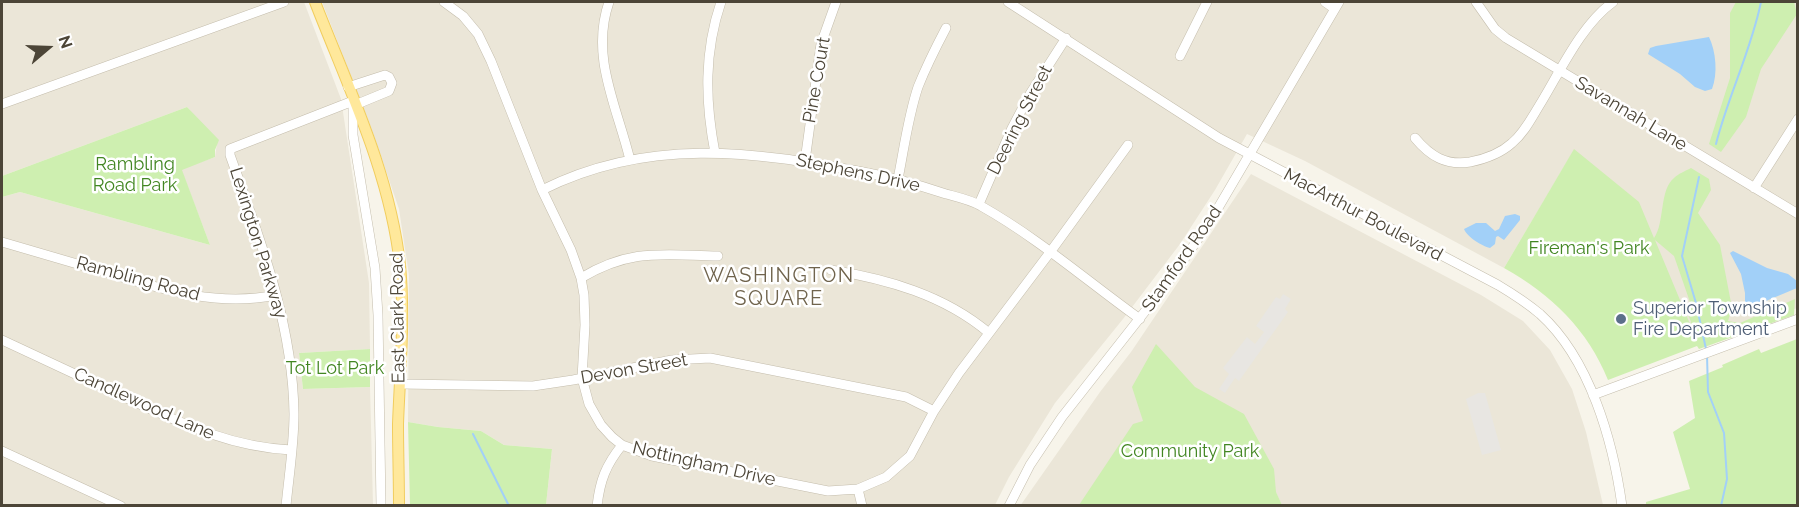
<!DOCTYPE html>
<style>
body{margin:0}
#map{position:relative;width:1799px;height:507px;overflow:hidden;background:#f7f4ea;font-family:Raleway,sans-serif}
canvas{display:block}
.frame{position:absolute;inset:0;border:3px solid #4c4537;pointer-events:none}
.north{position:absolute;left:18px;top:18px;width:60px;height:60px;-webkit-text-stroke:4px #fff;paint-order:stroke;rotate:71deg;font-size:16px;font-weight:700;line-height:24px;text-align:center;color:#4c4537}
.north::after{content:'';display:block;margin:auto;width:21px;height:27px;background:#4c4537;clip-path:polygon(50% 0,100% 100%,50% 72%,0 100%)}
</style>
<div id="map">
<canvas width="1799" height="507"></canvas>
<div class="frame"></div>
<div class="north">N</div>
</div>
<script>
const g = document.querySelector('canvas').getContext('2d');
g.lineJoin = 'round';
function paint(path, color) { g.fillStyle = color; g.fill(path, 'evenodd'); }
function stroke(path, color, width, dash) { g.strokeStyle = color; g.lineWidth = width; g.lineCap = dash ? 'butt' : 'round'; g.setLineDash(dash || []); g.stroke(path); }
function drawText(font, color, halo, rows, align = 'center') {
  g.font = font + ' Raleway,sans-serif'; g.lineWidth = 5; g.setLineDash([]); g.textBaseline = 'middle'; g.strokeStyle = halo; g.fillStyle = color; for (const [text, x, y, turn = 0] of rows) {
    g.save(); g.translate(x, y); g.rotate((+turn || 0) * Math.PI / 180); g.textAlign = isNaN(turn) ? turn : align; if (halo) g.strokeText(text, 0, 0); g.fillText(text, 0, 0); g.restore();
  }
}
paint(new Path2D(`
 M2 2H304L341 99 369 283 370 349 299 353 303 389 370 387 373 505H2V197L20 192 210 245 181 169 215 157 217 143 187 107 2 176Z
 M322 2H1797V308L1698 346 1574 150 1504 268 1305 161 1247 134 1215 190 1180 244 1123 319 1055 403 1009 477 995 505H546L552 449 504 445 481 431 438 427 408 422 409 275 399 209 372 130Z
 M1251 174 1481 295 1523 321 1550 350 1572 389 1586 432 1603 505H1282L1238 417 1092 505 1020 506 1100 392 1131 352Z`), '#ebe6d8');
paint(new Path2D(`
 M1736 2H1794L1797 14 1761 69 1746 117 1721 152 1709 144 1730 78V13Z
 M187 107 219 140 215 150V157L182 170 210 245 20 192 2 197V176Z
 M1574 149 1639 202 1654 238C1665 223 1659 190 1674 178 1678 174 1685 171 1691 168L1709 179 1711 190 1698 213 1720 245 1732 308 1728 321 1740 323 1795 299 1794 315 1699 349 1697 346 1608 380C1588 330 1551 294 1504 268ZM1655 240 1674 256 1691 305 1686 309 1691 322 1690 324Z
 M1797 339V505H1646V502L1690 489 1673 432 1695 418 1689 381 1723 367 1722 365 1759 349 1761 353Z
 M1156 344 1195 387 1244 414 1274 469 1276 492 1282 505H1079L1133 424 1143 421 1132 387Z
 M370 349V387L303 389 299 353Z
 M408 422 438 427 481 431 504 445 552 449 546 505H410Z`), '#ceefb0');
paint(new Path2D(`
 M1283 294 1291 299 1285 309 1288 312 1239 381 1235 378 1225 393 1219 389 1229 374 1223 368 1247 337 1255 344 1264 332 1256 326 1276 297 1280 299Z
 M1478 393H1485L1501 450 1482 455 1466 399Z`), '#e8e6e2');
paint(new Path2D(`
 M1709 37C1716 51 1718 74 1712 89L1705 91 1695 87 1680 74 1648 54 1650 48 1656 46Z
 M1515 214 1520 216V220L1504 240 1498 236 1496 237 1495 244 1490 248C1482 246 1467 237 1464 229L1476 223H1486L1495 231 1499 229 1505 216Z
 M1733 251 1767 268 1788 274 1797 281V288L1754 306 1745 305V293L1741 274 1730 253Z`), '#a2d0f8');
stroke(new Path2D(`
 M1716 144C1728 96 1751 51 1761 2
 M1699 177 1682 256 1696 303 1706 349
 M1707 355 1708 392 1724 433 1727 479 1721 506
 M473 434 509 506`), '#a2d0f8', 2);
const minor = new Path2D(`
 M444 2 463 16 478 34 491 61 542 190 571 250 581 278 584 295 585 325 582 378 589 404 601 425 612 437 622 445 652 456 828 491 858 489 886 477 910 456 934 411 959 373 1051 251 1128 145
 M609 2C590 57 617 106 630 160
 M1008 2 1219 138 1498 285C1513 294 1527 303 1540 314 1590 359 1613 441 1622 506
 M1325 2 1335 9
 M1476 2 1495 29 1506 38 1798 214
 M1180 56 1207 2
 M348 87 385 75 389 77 392 83 389 91 355 105
 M2 104 284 2
 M1415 138C1430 156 1446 166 1470 162 1485 159 1501 153 1512 143 1524 133 1531 119 1539 106 1560 72 1581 25 1613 2
 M715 153C705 101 704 52 721 2
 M805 161 821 44 836 2
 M898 179C904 149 908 117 918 87 926 67 936 47 946 28
 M1754 188 1798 119
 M542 190C648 137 751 151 863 172 891 177 919 185 946 194 957 197 971 200 981 206 1038 238 1087 281 1140 319
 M979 204 1012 128 1030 94 1066 38
 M2 242C37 252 73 263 108 273 164 290 218 307 276 295
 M831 270C887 279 944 295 989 333
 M581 278C631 248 662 255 718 256
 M2 340C42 359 82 377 122 396 179 422 228 447 291 450
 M400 384 533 386 573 380 672 360 710 358 906 397 934 411
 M1593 395 1798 319
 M2 451 121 506
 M858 489 862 506
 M286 506C289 475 294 444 294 414 293 324 260 239 230 155V149L353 101V135L375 268 378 315 381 506
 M597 506C600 480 606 465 622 445
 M1009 506 1030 465 1062 417 1172 277 1211 220 1339 2`);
const major = new Path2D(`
 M315 2C348 87 390 173 400 265 405 318 400 371 398 424 398 451 399 478 399 506`);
stroke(minor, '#c4bdac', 10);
stroke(major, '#f1cd5e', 12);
stroke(minor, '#fff', 9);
stroke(major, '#ffe89b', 10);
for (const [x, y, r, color] of [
 [1621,319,6,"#5c6f8a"]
]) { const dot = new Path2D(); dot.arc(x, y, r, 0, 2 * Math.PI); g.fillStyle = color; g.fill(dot); stroke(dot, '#fff', 2); }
drawText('18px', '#4c4537', '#fff', [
 ["Pine Court",817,80,-80],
 ["Savannah Lane",1631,114,31],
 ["Deering Street",1020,120,-63],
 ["Stephens Drive",858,173,12],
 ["MacArthur Boulevard",1363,215,28],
 ["Lexington Parkway",258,243,73],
 ["Stamford Road",1182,259,-55],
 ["Rambling Road",138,279,15],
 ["East Clark Road",398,318,-91],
 ["Devon Street",634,369,-10],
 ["Candlewood Lane",144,404,24],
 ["Nottingham Drive",704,464,13]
]);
drawText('18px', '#428622', '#fff', [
 ["Rambling",135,165],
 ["Road Park",135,186],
 ["Fireman's Park",1589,249],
 ["Tot Lot Park",335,369],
 ["Community Park",1190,452]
]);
drawText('18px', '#4e5e75', '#fff', [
 ["Superior Township",1633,309],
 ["Fire Department",1633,330]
], 'left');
g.letterSpacing = '1.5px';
drawText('20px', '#70644d', '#fff', [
 ["WASHINGTON",779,276],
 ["SQUARE",779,299]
]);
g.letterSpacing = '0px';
</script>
